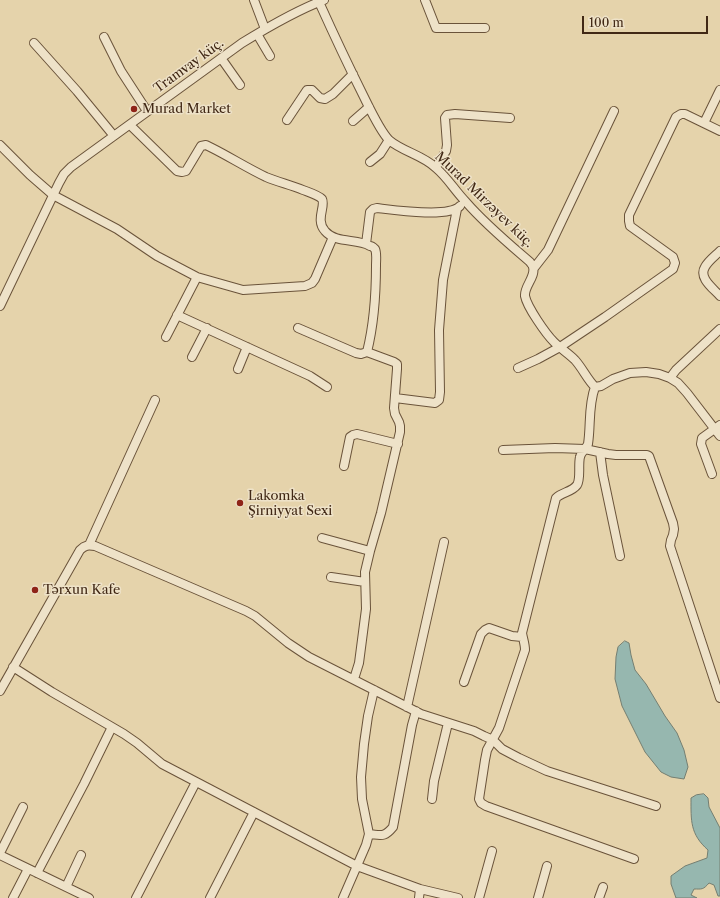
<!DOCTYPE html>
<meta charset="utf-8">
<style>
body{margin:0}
#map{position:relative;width:720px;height:898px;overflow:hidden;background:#e5d3ab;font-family:"Libre Caslon Text",serif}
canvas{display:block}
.scale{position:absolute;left:582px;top:16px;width:126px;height:18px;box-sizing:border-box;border:2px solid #412815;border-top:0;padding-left:5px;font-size:12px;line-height:14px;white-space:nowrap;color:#412815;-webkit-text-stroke:3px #eee2c8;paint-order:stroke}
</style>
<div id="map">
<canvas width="720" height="898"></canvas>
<div class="scale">100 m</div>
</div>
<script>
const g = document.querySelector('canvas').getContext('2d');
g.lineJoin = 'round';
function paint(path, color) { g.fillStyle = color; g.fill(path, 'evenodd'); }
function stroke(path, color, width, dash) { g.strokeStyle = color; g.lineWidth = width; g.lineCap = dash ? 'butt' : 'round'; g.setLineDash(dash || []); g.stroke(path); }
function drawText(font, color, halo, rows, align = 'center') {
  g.font = font + ' "Libre Caslon Text",serif'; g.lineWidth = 3; g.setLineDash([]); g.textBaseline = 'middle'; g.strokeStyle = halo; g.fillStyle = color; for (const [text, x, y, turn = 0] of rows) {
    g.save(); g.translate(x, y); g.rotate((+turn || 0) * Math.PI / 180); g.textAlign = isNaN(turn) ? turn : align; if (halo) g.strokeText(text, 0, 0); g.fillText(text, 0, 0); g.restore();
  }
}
const water = new Path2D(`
 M625 641 629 643 631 655 635 670 646 684 665 716 677 733 684 750 688 767 684 779 671 777 661 772 645 752 622 706 615 679 616 657 618 647Z
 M704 794 708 798 709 807 720 828V896H718L714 885 709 883C703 890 702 889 694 889L691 895 697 898H676L671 884V876L685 866 707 858 708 850C690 834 691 821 691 798L696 795Z`);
paint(water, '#96b7af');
stroke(water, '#747e71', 1);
const street = new Path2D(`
 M254 0 265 29
 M425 0 436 28H485
 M319 2C333 33 348 65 363 95 369 107 380 131 389 140 403 152 423 155 436 168 448 178 455 191 466 202 485 224 508 243 530 262 531 264 533 265 533 267 536 277 524 286 525 296 527 307 546 334 554 342 561 349 568 353 575 360 583 369 587 379 595 387L601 386 613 379 630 373 646 372 659 374 670 378 678 383 687 393 720 436
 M257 34 270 56
 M104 37 121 71 147 111
 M34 43 77 91 114 136
 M221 58 240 85
 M287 120 307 90H312L320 98 325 99 333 94 353 74
 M353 121 369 107
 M704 123 720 90
 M130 125 177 171 182 172 186 171 201 146 206 145 212 148C230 157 247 168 266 177 278 182 291 185 303 190 308 192 318 195 322 199 326 206 315 220 325 231 336 244 357 238 370 246 372 246 374 248 375 249 377 253 376 260 376 265 376 294 374 324 367 352L394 362 397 364V369L394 408 395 414 399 422 400 426V432L381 513 370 551 365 572 366 609 359 663 354 679
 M0 145 30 175 53 195 117 229 157 256 197 277 243 290 305 286 312 283 315 279 333 237
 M370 162 380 154 389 140
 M436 167 446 151 447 145 445 118 447 115 455 114 510 118
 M366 244 370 212 373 209 377 208C394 210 449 218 460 206
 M720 251C715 256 708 261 705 267 698 278 714 289 720 296
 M534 268 548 250 614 111
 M0 306 59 183 64 174 71 167 242 43C268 27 295 11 324 0
 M177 315 310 376 327 387
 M298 328 356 353 361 354 367 352
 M166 337 197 277
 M192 357 207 328
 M518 368 538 359 560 347 605 317 673 269 675 263 673 257 630 226 629 221V215L676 117 681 114H685L720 131
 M238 369 247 347
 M670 378 676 370 720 329
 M595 387C588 406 591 425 588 444 586 449 581 452 580 457 578 465 581 479 577 485 572 492 562 492 556 498L522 633C523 639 525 644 525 650L499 728 487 750 485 760 479 799 481 803 486 806 634 859
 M395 398 435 403 439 400 440 392 439 330 443 280 457 209
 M503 450 555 448 585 449 608 454 616 455H647L649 456 673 523 674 529 673 535 671 540 670 546 720 698
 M600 452 603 475 620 556
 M344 466 350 437 353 435 357 434 398 444
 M712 474 701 444 702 438 720 425
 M322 538 370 551
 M89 545 155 400
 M331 577 365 582
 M13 667 52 692 124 734 137 743 162 764 357 866 420 889 458 898
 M464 682 481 634 485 630 489 628 512 636 522 637
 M0 691 80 550C85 545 88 545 95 546L246 611 255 616 288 643 309 657 374 690 421 714 474 731 484 736 493 740 502 749 519 758 547 771 656 806
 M407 707 444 542
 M432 799 434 781 448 723
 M369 834C381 835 384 838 393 827L412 725 416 711
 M0 853 23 807
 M0 855 89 898
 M37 873 84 784 112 727
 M66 887 81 855
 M13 898 28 869
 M136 898 196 782
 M210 898 254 812
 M343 898 366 845 369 834 362 799 361 777 364 744 368 716 374 690
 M419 898 420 889
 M479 898 492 851
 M538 898 547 866
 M599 898 603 887`);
stroke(street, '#6a533a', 10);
stroke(street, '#eee2c8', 8);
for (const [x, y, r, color] of [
 [134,109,4,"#8f2418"],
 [240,503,4,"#8f2418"],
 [35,590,4,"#8f2418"]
]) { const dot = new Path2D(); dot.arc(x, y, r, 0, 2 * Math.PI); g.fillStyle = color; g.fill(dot); stroke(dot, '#eee2c8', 1.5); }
drawText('13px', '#412815', '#eee2c8', [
 ["Tramvay küç.",189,66,-36],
 ["Murad Mirzəyev küç.",484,200,44]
]);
drawText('13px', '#412815', '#eee2c8', [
 ["Murad Market",142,109],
 ["Lakomka",248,496],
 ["Şirniyyat Sexi",248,511],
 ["Tərxun Kafe",43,590]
], 'left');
</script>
